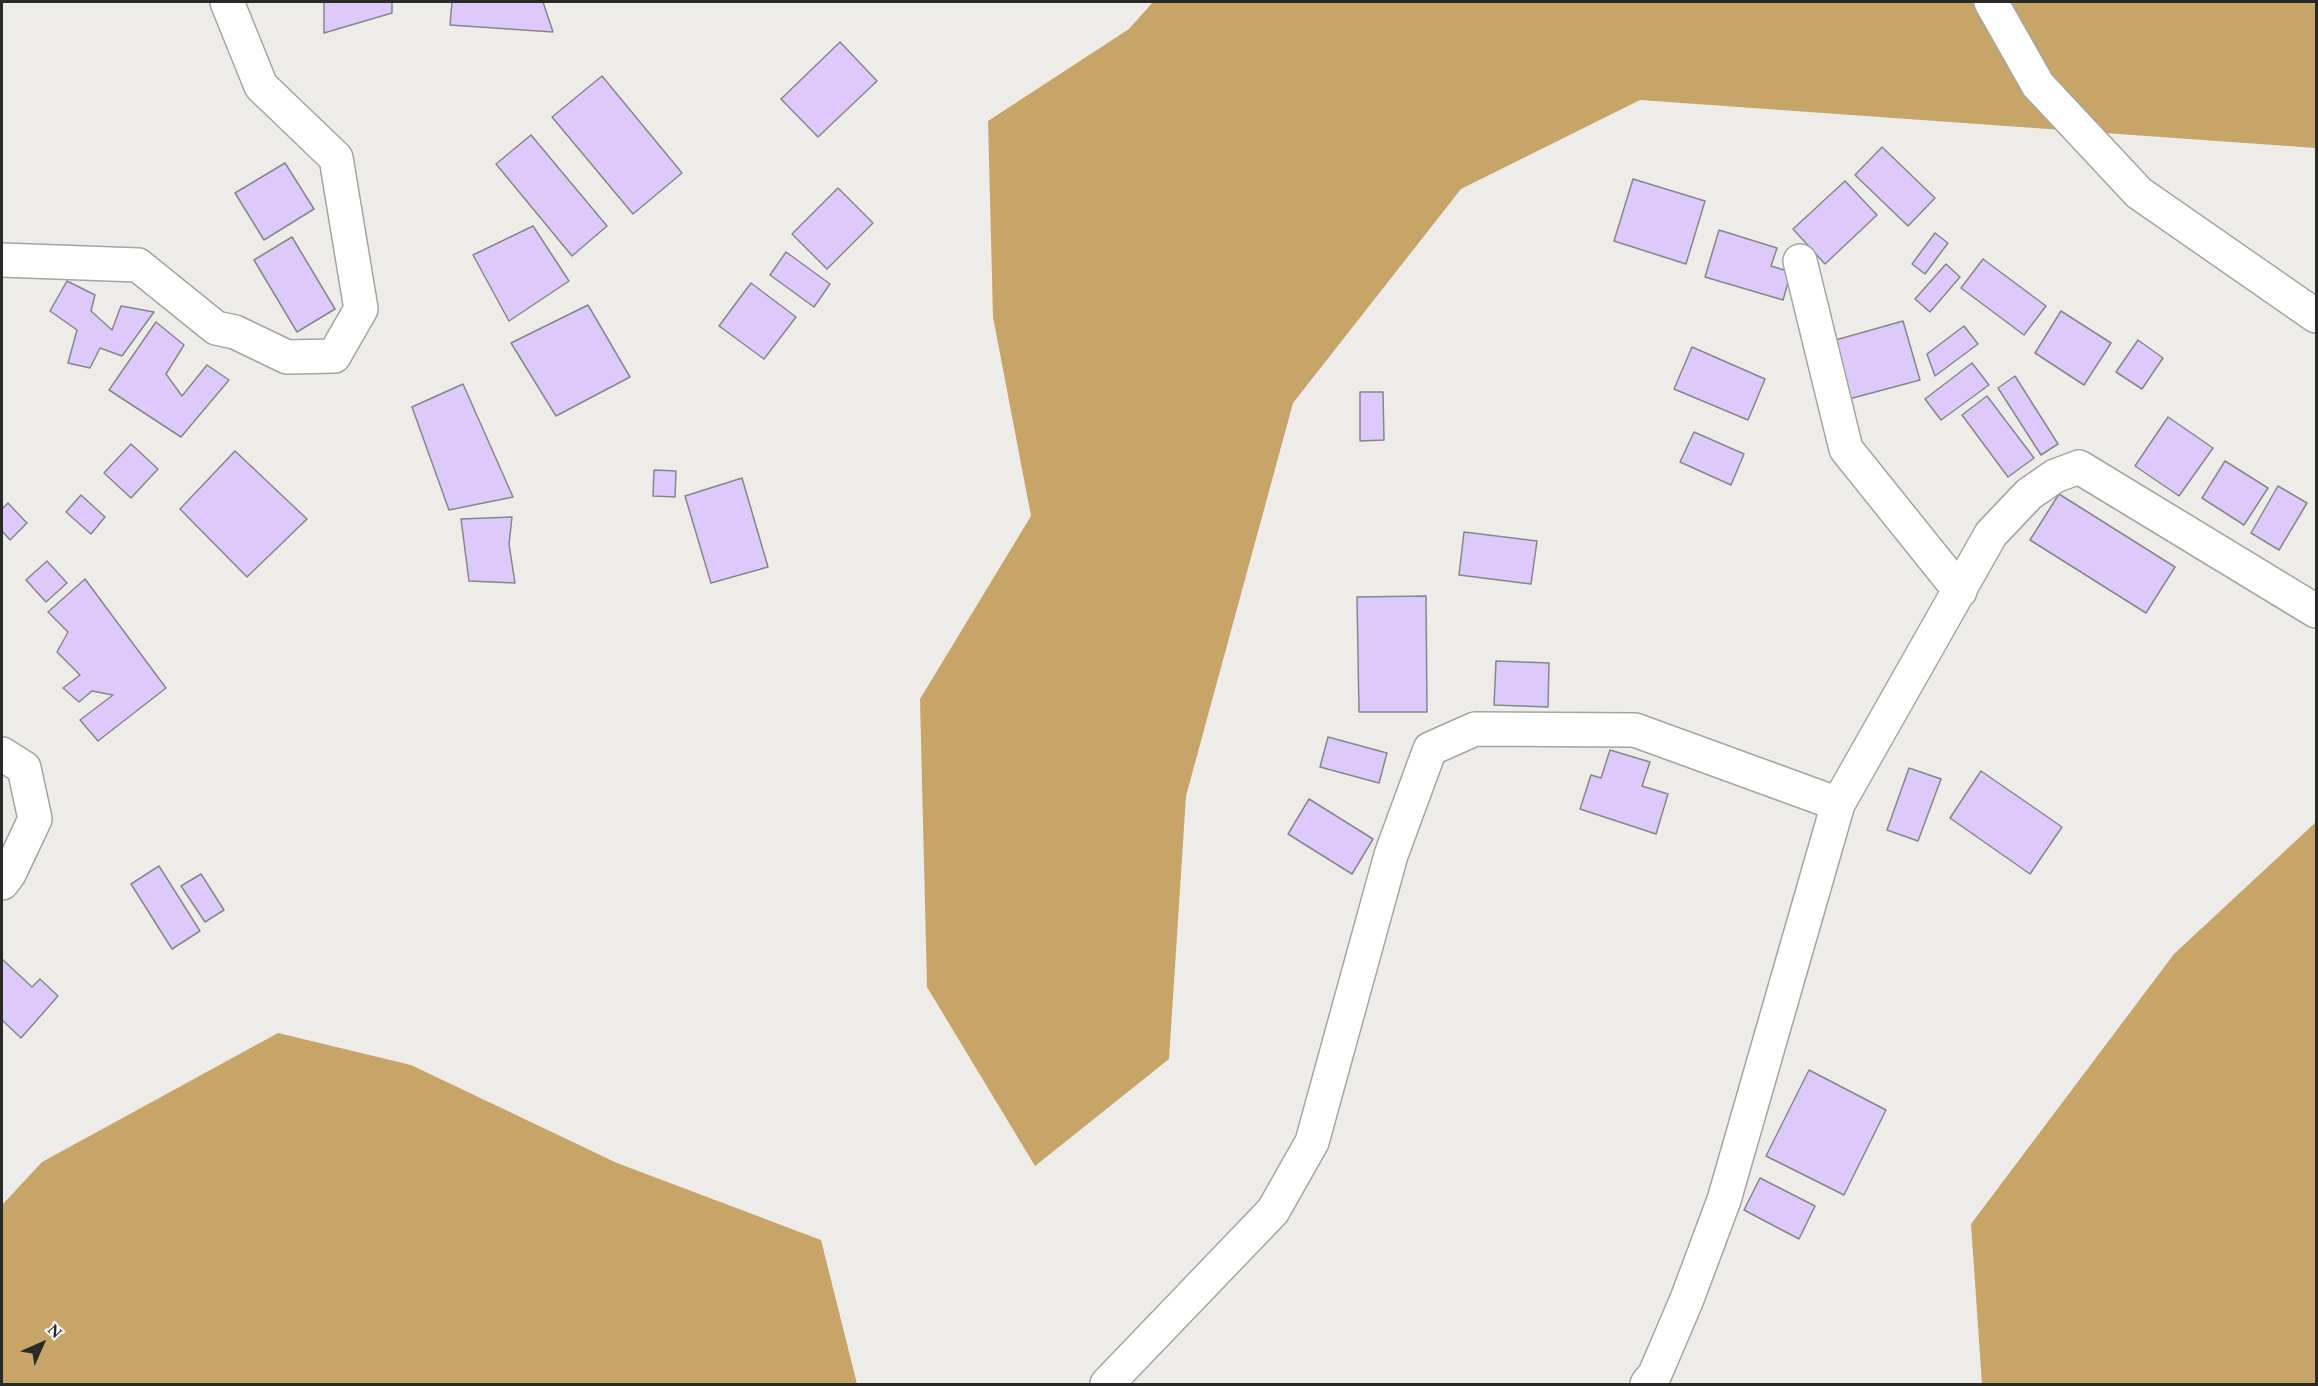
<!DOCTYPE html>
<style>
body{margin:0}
#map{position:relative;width:2318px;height:1386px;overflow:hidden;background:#eeece9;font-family:Spectral,serif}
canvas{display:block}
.frame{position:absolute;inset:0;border:3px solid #292928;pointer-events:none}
.north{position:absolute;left:12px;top:1314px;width:60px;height:60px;-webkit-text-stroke:4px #fff;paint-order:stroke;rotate:45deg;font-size:16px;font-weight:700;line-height:24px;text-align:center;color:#292928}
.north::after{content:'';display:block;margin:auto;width:21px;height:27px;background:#292928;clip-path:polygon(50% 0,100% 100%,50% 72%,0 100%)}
</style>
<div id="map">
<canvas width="2318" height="1386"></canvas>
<div class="frame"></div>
<div class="north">N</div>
</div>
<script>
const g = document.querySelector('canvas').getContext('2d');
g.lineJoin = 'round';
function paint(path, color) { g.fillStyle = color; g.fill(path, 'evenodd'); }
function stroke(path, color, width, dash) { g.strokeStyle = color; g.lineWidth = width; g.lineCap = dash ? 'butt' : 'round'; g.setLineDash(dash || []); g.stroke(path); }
paint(new Path2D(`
 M1153 2H2316V148L1640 100 1461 189 1293 403 1186 796 1169 1059 1035 1166 927 987 920 699 1031 516 993 317 988 121 1129 29Z
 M2316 822V1384H1982L1971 1224 2174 954Z
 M278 1033 411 1065 617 1163 821 1240 857 1384H2V1205L42 1162Z`), '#c7a569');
const building = new Path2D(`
 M324 2H392V13L324 33Z
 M452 2H543L553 32 450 25Z
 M840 42 877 81 818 137 781 99Z
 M602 76 682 173 633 214 552 117Z
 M531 135 607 226 572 256 496 164Z
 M1882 147 1935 198 1908 226 1855 175Z
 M285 163 314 209 264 240 235 193Z
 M1633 179 1705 201 1686 264 1614 241Z
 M1845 181 1877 215 1825 264 1793 229Z
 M838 188 873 223 827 269 792 234Z
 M533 226 569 281 509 321 473 255Z
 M1719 230 1777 248 1771 266 1791 272 1783 300 1705 277Z
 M1935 233 1948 243 1925 274 1912 264Z
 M292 237 335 309 297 332 254 260Z
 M786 252 830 284 814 307 770 275Z
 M1983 259 2046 306 2024 335 1961 288Z
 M1946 264 1960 277 1930 312 1915 299Z
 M67 281 95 295 91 311 112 330 121 306 154 312 122 356 100 348 90 368 68 363 77 330 50 311Z
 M751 283 796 317 764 359 719 326Z
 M588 305 630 377 556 416 511 343Z
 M2061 311 2111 343 2084 385 2035 353Z
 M1903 321 1920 380 1849 399 1832 341Z
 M156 322 184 345 166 374 182 396 207 365 229 380 181 437 109 390Z
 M1964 326 1978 344 1935 376 1927 354Z
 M2138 340 2163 358 2142 389 2116 372Z
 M1692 347 1765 379 1748 420 1674 389Z
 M1972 363 1989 385 1941 420 1925 399Z
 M2015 376 2058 444 2041 455 1998 388Z
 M463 384 513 497 449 510 412 407Z
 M1360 392H1383L1384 440 1360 441Z
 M1987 396 2034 458 2008 477 1962 415Z
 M2168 417 2213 448 2179 496 2135 466Z
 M1694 432 1744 454 1731 485 1680 462Z
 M131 444 158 469 131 498 104 473Z
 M235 451 307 519 247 577 180 509Z
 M2225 461 2268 488 2244 525 2202 498Z
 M654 470 676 471 675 497 653 496Z
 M742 478 768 567 711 583 685 496Z
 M2278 486 2307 503 2279 550 2251 533Z
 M2059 494 2175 567 2146 613 2030 540Z
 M81 495 105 517 91 534 66 512Z
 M8 503 27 523 10 540 2 531V509Z
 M512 517 509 544 515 583 469 581 461 519Z
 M1464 532 1537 541 1531 584 1459 575Z
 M47 561 67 583 46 602 26 580Z
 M85 579 166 688 98 741 80 720 113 695 92 691 79 702 63 688 80 675 57 652 68 632 48 612Z
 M1426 596 1427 712H1359L1357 597Z
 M1496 661 1549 663 1548 707 1494 705Z
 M1328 737 1387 753 1379 783 1320 767Z
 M1610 750 1650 762 1642 786 1668 794 1656 834 1580 809 1591 775 1601 778Z
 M1909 768 1941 779 1918 841 1887 830Z
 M1981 771 2062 827 2030 874 1950 818Z
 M1309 799 1373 839 1352 874 1288 834Z
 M159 866 200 931 172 949 131 884Z
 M201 874 224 910 205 922 181 886Z
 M2 959 32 987 40 979 58 996 21 1038 2 1020Z
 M1809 1070 1886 1110 1844 1195 1766 1156Z
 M1760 1178 1815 1206 1799 1239 1744 1210Z`);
paint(building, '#ddcafb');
stroke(building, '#878689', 1.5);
const minor = new Path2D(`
 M1991 2 2038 85 2139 193 2316 316
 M2 260 138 265 216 328 235 332 287 357 334 356 361 309 336 158 261 86 227 2
 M1800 261 1846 449 1960 591
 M2 754 24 768 35 819 9 874 2 883
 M1107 1384 1273 1211 1312 1142 1391 855 1430 749 1475 729 1635 730 1838 804
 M1647 1384 1655 1374 1687 1299 1724 1200 1838 804 1991 534 2029 494 2055 476 2079 467 2316 611`);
stroke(minor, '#a6a4a2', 36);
stroke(minor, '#fff', 33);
</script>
